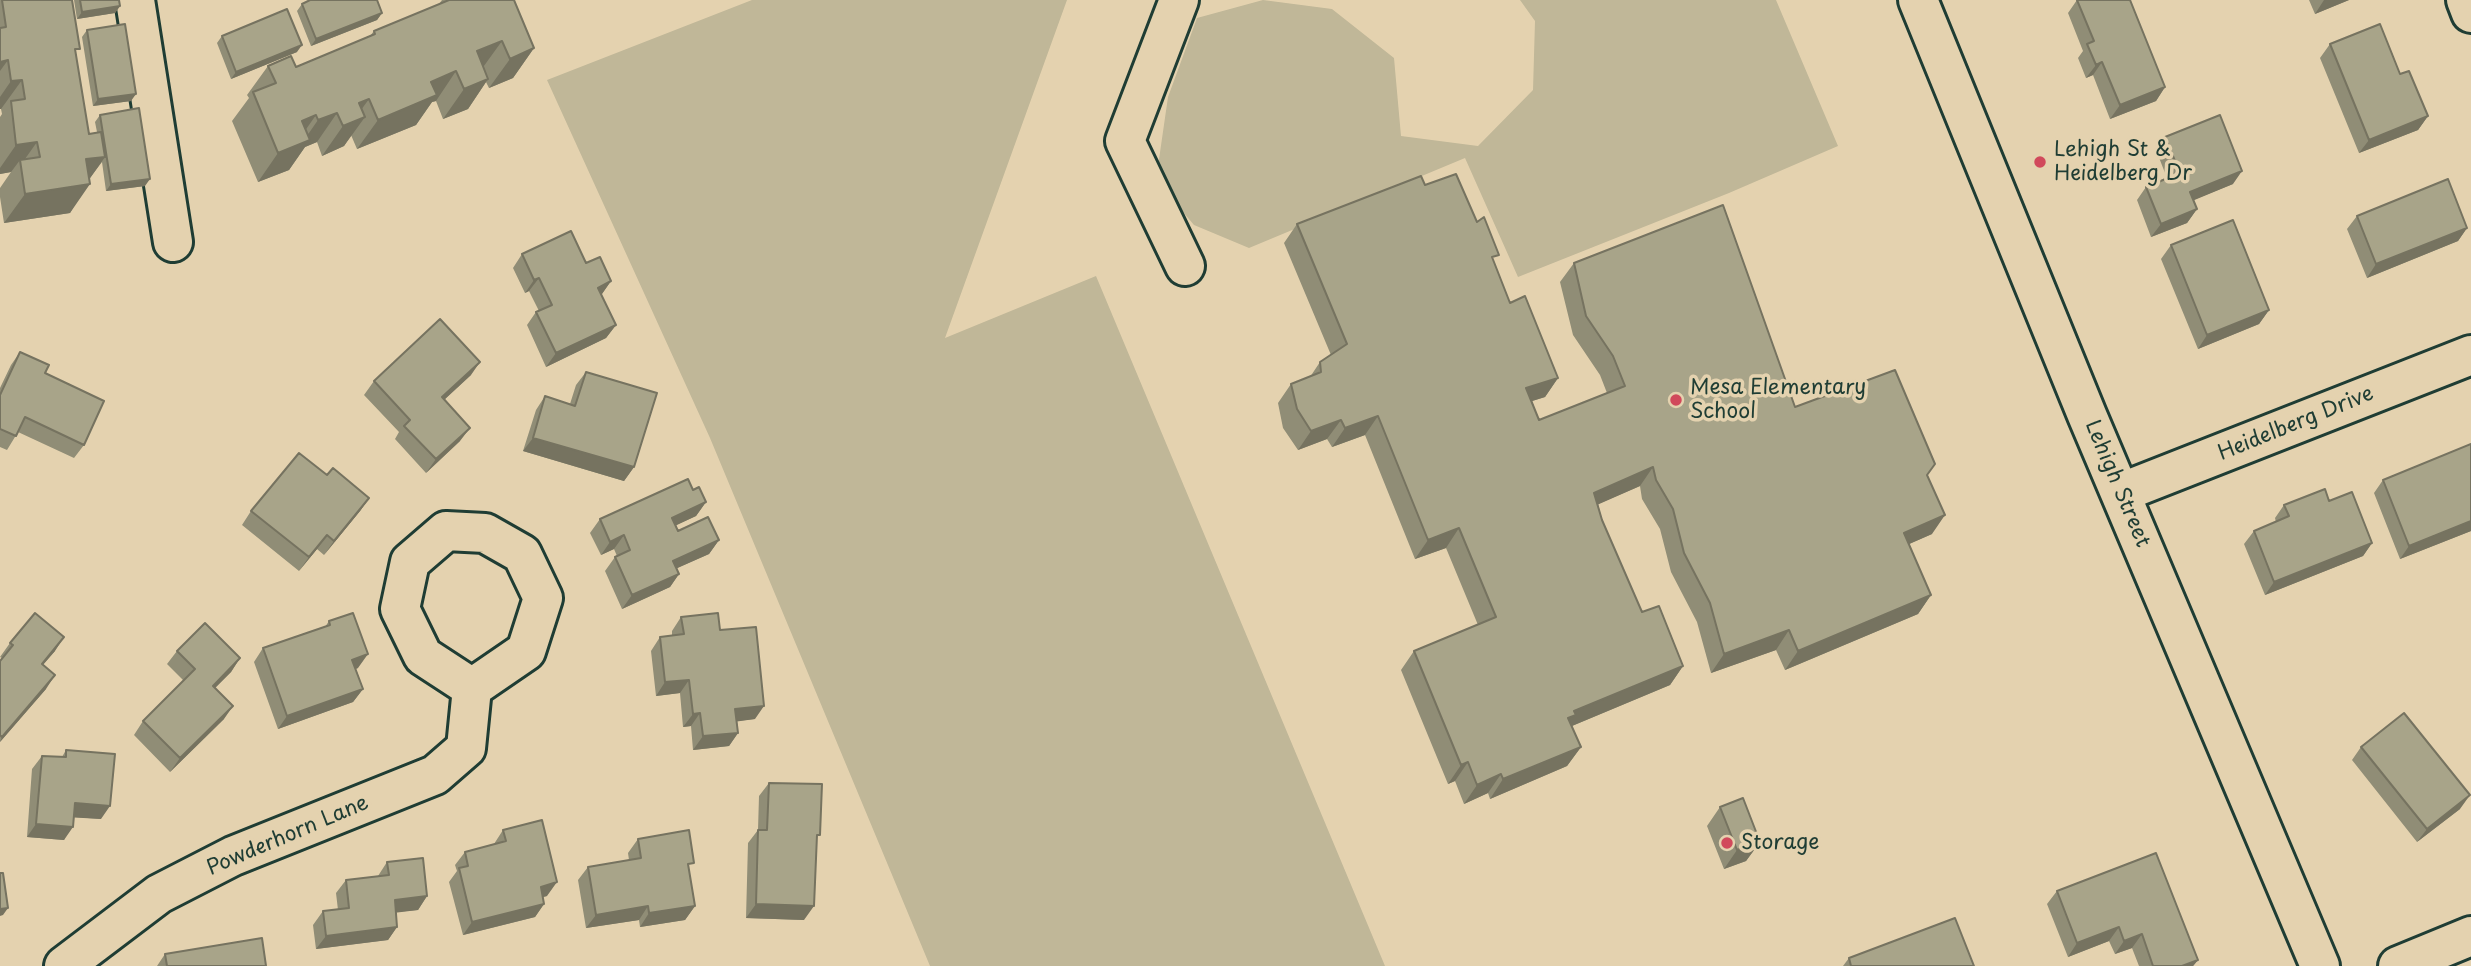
<!DOCTYPE html>
<style>
body{margin:0}
canvas{display:block;background:#e4d2af}
</style>
<canvas width="2471" height="966"></canvas>
<script>
const g = document.querySelector('canvas').getContext('2d');
g.lineJoin = 'round';
function paint(path, color) { g.fillStyle = color; g.fill(path, 'evenodd'); }
function stroke(path, color, width, dash) { g.strokeStyle = color; g.lineWidth = width; g.lineCap = dash ? 'butt' : 'round'; g.setLineDash(dash || []); g.stroke(path); }
function drawText(font, color, halo, rows, align = 'center') {
  g.font = font + ' "Playpen Sans",sans-serif'; g.lineWidth = 7; g.setLineDash([]); g.textBaseline = 'middle'; g.strokeStyle = halo; g.fillStyle = color; for (const [text, x, y, turn = 0] of rows) {
    g.save(); g.translate(x, y); g.rotate((+turn || 0) * Math.PI / 180); g.textAlign = isNaN(turn) ? turn : align; if (halo) g.strokeText(text, 0, 0); g.fillText(text, 0, 0); g.restore();
  }
}
paint(new Path2D(`
 M752 0H1067L945 338 1096 276 1385 966H930L710 438 547 80Z
 M1263 0 1332 9 1394 58 1401 136 1478 146 1533 90 1535 21 1520 0H1776L1838 146 1729 193 1518 277 1465 158 1249 248 1194 225 1156 180 1168 97 1197 18Z`), '#c0b798');
const minor = new Path2D(`
 M135 0 173 242
 M1179 0 1125 141 1185 266
 M1918 0 2087 415 2320 966
 M2466 0 2471 13
 M2120 493 2471 355
 M446 531 485 533 522 554 543 598 526 651 472 688 423 656 400 609 410 562Z
 M64 966 159 894 233 856 435 775 466 748 472 688
 M2398 966 2471 936`);
stroke(minor, '#1f3d34', 44);
stroke(minor, '#e4d2af', 38);
paint(new Path2D(`
 M0 0H72L76 54 89 134 97 132 95 122 100 115 145 186 106 191 102 162 89 179 70 213 4 223 0 197V188L11 172 0 174V117L2 114 1 109H0Z
 M74 0H119L120 6 115 13 77 19Z
 M442 0H514L534 48 513 78 489 88 486 82 468 109 443 119 436 101 432 102 416 125 357 149 351 135 344 146 322 156 317 142 305 147 289 170 258 182 232 121 249 98 247 95 268 66 296 67 370 36 374 31 439 4Z
 M2077 0 2165 87 2156 101 2110 119 2093 75 2086 78 2078 58 2083 51 2068 13Z
 M2309 0H2349L2315 14Z
 M302 4 382 13 377 20 311 46 297 11Z
 M87 30 131 101 93 106 82 37Z
 M222 36 297 52 231 79 217 43Z
 M2330 44 2400 74 2428 116 2418 130 2359 153 2320 58Z
 M2165 137 2233 184 2193 200 2197 209 2187 223 2151 237 2137 200 2146 187 2167 178 2156 150Z
 M1425 185 1494 262 1510 303 1558 378 1545 397 1532 401 1539 420 1607 393 1600 375 1573 335 1560 282 1574 263 1795 407 1928 476 1932 534 1909 544 1931 595 1918 614 1785 670 1776 650 1711 673 1697 622 1671 572 1660 529 1642 499 1640 486 1598 504 1602 520 1642 612 1683 666 1670 685 1572 726 1581 747 1567 766 1490 799 1488 793 1464 804 1455 781 1448 784 1401 670 1414 651 1478 625 1446 548 1415 559 1365 435 1332 447 1327 439 1298 450 1283 428 1278 403 1291 384 1310 377 1320 362 1331 355 1284 243 1297 224Z
 M2357 216 2467 228 2458 241 2367 278 2347 229Z
 M2171 245 2269 310 2259 324 2198 349 2161 259Z
 M522 254 586 263 611 281 601 295 616 325 606 338 546 367 527 325 536 312 539 311 529 291 525 293 513 268Z
 M20 352 45 373 84 445 74 458 18 432 7 450 0 447V388L11 365Z
 M586 372 634 467 624 481 523 451 536 410 545 396 570 404 576 385Z
 M471 375 444 400 460 441 426 473 395 439 399 432 364 395 374 381Z
 M2471 444V531L2400 559 2374 493 2383 480Z
 M327 475 369 498 360 511 324 555 317 549 299 571 242 525 251 511Z
 M693 490 706 502 696 516 676 525 678 531 719 540 709 554 677 568 679 574 670 587 622 609 605 571 615 557 617 556 614 549 601 555 590 533 600 519Z
 M2329 501 2372 543 2363 556 2265 595 2244 544 2254 531 2276 522 2275 518 2284 505Z
 M681 617 720 630 755 719 737 721 738 733 729 746 693 750 691 726 683 727 680 693 656 696 651 651 660 637 672 636V631Z
 M329 621 358 668 356 669 363 689 353 702 278 729 254 662 263 648 325 627Z
 M10 643 55 651 43 665 46 689 0 742V661L2 658 0 657Z
 M177 651 240 658 231 672 215 688 224 719 170 772 134 735 143 721 184 681 167 664Z
 M2361 747 2460 809 2417 842 2352 760Z
 M66 750 101 819 74 817 64 840 27 837 32 769 42 756 62 757Z
 M769 783 804 920 746 918 748 843 758 830 759 796Z
 M1720 807 1760 842 1746 861 1724 869 1707 826Z
 M503 830 547 896 543 897 544 904 535 917 463 935 449 882 457 871 455 865 465 852 494 844Z
 M638 839 689 870 695 906 685 920 640 927 639 920 586 928 578 880 588 867 629 860 628 853Z
 M387 862 427 896 418 910 396 912 397 927 388 940 316 949 313 925 323 911 338 910 336 893 346 880 378 876Z
 M2057 891 2198 960 2193 966H2139L2132 948 2115 954 2109 941 2068 957 2047 904Z
 M165 954 266 966H157Z
 M1849 958 1974 966H1843Z`), '#908d76');
paint(new Path2D(`
 M2324 0H2349L2315 14Z
 M120 6 115 13 77 19 82 12Z
 M382 13 377 20 311 46 316 39Z
 M502 41 481 70 477 51Z
 M302 45 297 52 231 79 236 72Z
 M534 48 513 78 489 88 510 59Z
 M8 60 0 71V62Z
 M2102 62 2093 75 2086 78 2096 65Z
 M456 71 436 101 432 102 416 125 357 149 378 120 431 82Z
 M488 79 468 109 443 119 464 89Z
 M22 80 1 109H0V97L11 81Z
 M2165 87 2156 101 2110 119 2120 105Z
 M136 94 131 101 93 106 98 99Z
 M369 99 353 121 365 117 344 146 322 156 359 103Z
 M337 113 317 142 305 147 289 170 258 182 278 153 302 143 318 120Z
 M316 115 295 145 302 121Z
 M2428 116 2418 130 2359 153 2369 140Z
 M37 142 20 166V160L11 172 0 174V168L16 145Z
 M105 157 86 184H90L70 213 4 223 25 194 86 159Z
 M2242 171 2233 184 2180 206 2190 192Z
 M150 179 145 186 106 191 111 184Z
 M2197 209 2187 223 2151 237 2161 224Z
 M2467 228 2458 241 2367 278 2376 264Z
 M539 278 529 291 525 293 534 280Z
 M611 281 602 294 588 301 598 288Z
 M2269 310 2259 324 2198 349 2207 335Z
 M616 325 606 338 546 367 556 353Z
 M480 362 471 375 432 411 442 397Z
 M1558 378 1545 397 1513 407 1526 388Z
 M1378 416 1365 435 1332 447 1345 428Z
 M1341 420 1327 439 1298 450 1311 431Z
 M470 428 460 441 426 473 436 459Z
 M533 438 634 467 624 481 523 451Z
 M1653 467 1640 486 1581 512 1594 493Z
 M369 498 360 511 324 555 334 541Z
 M706 502 696 516 662 532 672 518Z
 M1945 515 1932 534 1891 552 1904 533Z
 M2471 521V531L2400 559 2409 546Z
 M1459 528 1446 548 1415 559 1428 540Z
 M327 535 317 549 299 571 309 557Z
 M624 535 614 549 601 555 610 542Z
 M719 540 709 554 664 574 673 561Z
 M2372 543 2363 556 2265 595 2274 582Z
 M679 574 670 587 622 609 632 595Z
 M1931 595 1918 614 1785 670 1798 651Z
 M1789 630 1776 650 1711 673 1724 654Z
 M64 637 55 651 32 677 42 664Z
 M368 654 358 668 343 673 352 660Z
 M240 658 231 672 204 699 213 686Z
 M1683 666 1670 685 1567 728 1568 718 1574 711Z
 M55 675 46 689 0 742 2 737Z
 M689 680 680 693 656 696 665 682Z
 M363 689 353 702 278 729 287 716Z
 M233 706 224 719 170 772 180 758Z
 M764 706 755 719 726 723 735 709Z
 M700 713 691 726 683 727 693 714Z
 M738 733 729 746 693 750 703 736Z
 M1581 747 1567 766 1490 799 1503 779Z
 M1468 762 1455 781 1448 784 1461 765Z
 M1501 774 1488 793 1464 804 1477 785Z
 M2470 795 2460 809 2417 842 2427 829Z
 M75 803 110 806 101 819 66 817Z
 M36 824 73 827 64 840 27 837Z
 M1760 842 1746 861 1724 869 1737 850Z
 M557 882 547 896 531 900 541 887Z
 M427 896 418 910 385 914 395 900Z
 M544 904 535 917 463 935 472 922Z
 M756 904 814 906 804 920 746 918Z
 M648 906 639 920 586 928 596 915Z
 M695 906 685 920 640 927 649 913Z
 M8 908 3 915 0 916V909Z
 M397 927 388 940 316 949 326 936Z
 M2119 927 2109 941 2068 957 2077 943Z
 M2142 934 2132 948 2115 954 2124 941Z
 M2198 960 2193 966H2182Z`), '#767360');
const building = new Path2D(`
 M2 0H72L80 49H75L89 134 101 132 105 157 86 159 90 184 25 194 20 160 40 157 37 142 16 145 11 101 25 99 22 80 11 81 8 60 0 62V28L6 27Z
 M80 0H119L120 6 82 12Z
 M310 0H377L382 13 316 39 302 4Z
 M449 0H514L534 48 510 59 502 41 477 51 488 79 464 89 456 71 431 82 437 95 378 120 369 99 359 103 365 117 343 126 337 113 318 120 316 115 302 121 310 140 278 153 253 92 276 83 268 66 291 56 296 67 375 34 374 31Z
 M2077 0H2130L2165 87 2120 105 2102 62 2096 65 2087 44 2094 41Z
 M287 9 302 45 236 72 222 36Z
 M125 24 136 94 98 99 87 30Z
 M2380 24 2400 74 2409 71 2428 116 2369 140 2330 44Z
 M139 108 150 179 111 184 100 115Z
 M2220 115 2242 171 2190 192 2197 209 2161 224 2146 187 2180 173 2165 137Z
 M1456 174 1477 222 1484 217 1499 255 1492 257 1510 303 1525 296 1558 378 1526 388 1539 420 1625 386 1613 356 1586 316 1574 263 1723 205 1795 407 1895 370 1935 464 1927 475 1945 515 1904 533 1931 595 1798 651 1789 630 1724 654 1710 603 1684 553 1673 509 1656 480 1653 467 1594 493 1602 520 1642 612 1659 606 1683 666 1574 711 1576 715 1568 718 1581 747 1503 779 1501 774 1477 785 1468 762 1461 765 1414 651 1496 617 1459 528 1428 540 1378 416 1345 428 1341 420 1311 431 1297 409 1291 384 1321 372 1320 362 1347 344 1297 224 1421 176 1425 185Z
 M2448 179 2467 228 2376 264 2357 216Z
 M2233 220 2269 310 2207 335 2171 245Z
 M571 231 586 263 600 257 611 281 598 288 616 325 556 353 536 312 552 305 539 278 534 280 522 254Z
 M440 319 480 362 442 397 470 428 436 459 404 426 410 420 374 381Z
 M20 352 49 365 45 373 104 401 84 445 25 417 16 436 0 429V395Z
 M586 372 657 393 634 467 533 438 545 396 575 406Z
 M2471 444V521L2409 546 2383 480Z
 M299 453 327 475 333 468 369 498 334 541 327 535 309 557 251 511Z
 M688 479 693 490 699 487 706 502 672 518 678 531 708 517 719 540 673 561 679 574 632 595 615 557 630 550 624 535 610 542 600 519Z
 M2325 489 2329 501 2352 492 2372 543 2274 582 2254 531 2289 516 2284 505Z
 M35 613 64 637 42 664 55 675 2 737 0 735V661L13 645 10 643Z
 M353 613 368 654 352 660 363 689 287 716 263 648 330 625 329 621Z
 M718 613 720 630 756 627 764 706 735 709 738 733 703 736 700 713 693 714 689 680 665 682 660 637 684 634 681 617Z
 M205 623 240 658 213 686 233 706 180 758 143 721 195 669 177 651Z
 M2404 713 2470 795 2427 829 2361 747Z
 M66 750 115 754 110 806 75 803 73 827 36 824 42 756 66 757Z
 M769 783 822 784 820 835H817L814 906 756 904 758 830H767Z
 M1743 798 1760 842 1737 850 1720 807Z
 M542 820 557 882 541 887 544 904 472 922 459 868 468 866 465 852 506 841 503 830Z
 M689 830 694 863 688 864 695 906 649 913 648 906 596 915 588 867 641 858 638 839Z
 M2156 853 2198 960 2182 966H2153L2142 934 2124 941 2119 927 2077 943 2057 891Z
 M423 858 427 896 395 900 397 927 326 936 323 911 349 908 346 880 389 875 387 862Z
 M0 873H3L8 908 0 909Z
 M1955 918 1974 966H1851L1849 958Z
 M262 938 266 966H167L165 954Z`);
paint(building, '#a8a489');
stroke(building, '#767360', 2);
for (const [x, y, r, color] of [
 [2040,162,7,"#d1495b"],
 [1676,400,7,"#d1495b"],
 [1727,843,7,"#d1495b"]
]) { const dot = new Path2D(); dot.arc(x, y, r, 0, 2 * Math.PI); g.fillStyle = color; g.fill(dot); stroke(dot, '#e4d2af', 2.5); }
drawText('21px', '#1f3d34', '#e4d2af', [
 ["Lehigh St &",2054,150],
 ["Heidelberg Dr",2054,174],
 ["Mesa Elementary",1690,388],
 ["School",1690,412],
 ["Storage",1741,843]
], 'left');
drawText('21px', '#1f3d34', '#e4d2af', [
 ["Heidelberg Drive",2296,424,-22],
 ["Lehigh Street",2117,484,67],
 ["Powderhorn Lane",288,836,-23]
]);
</script>
